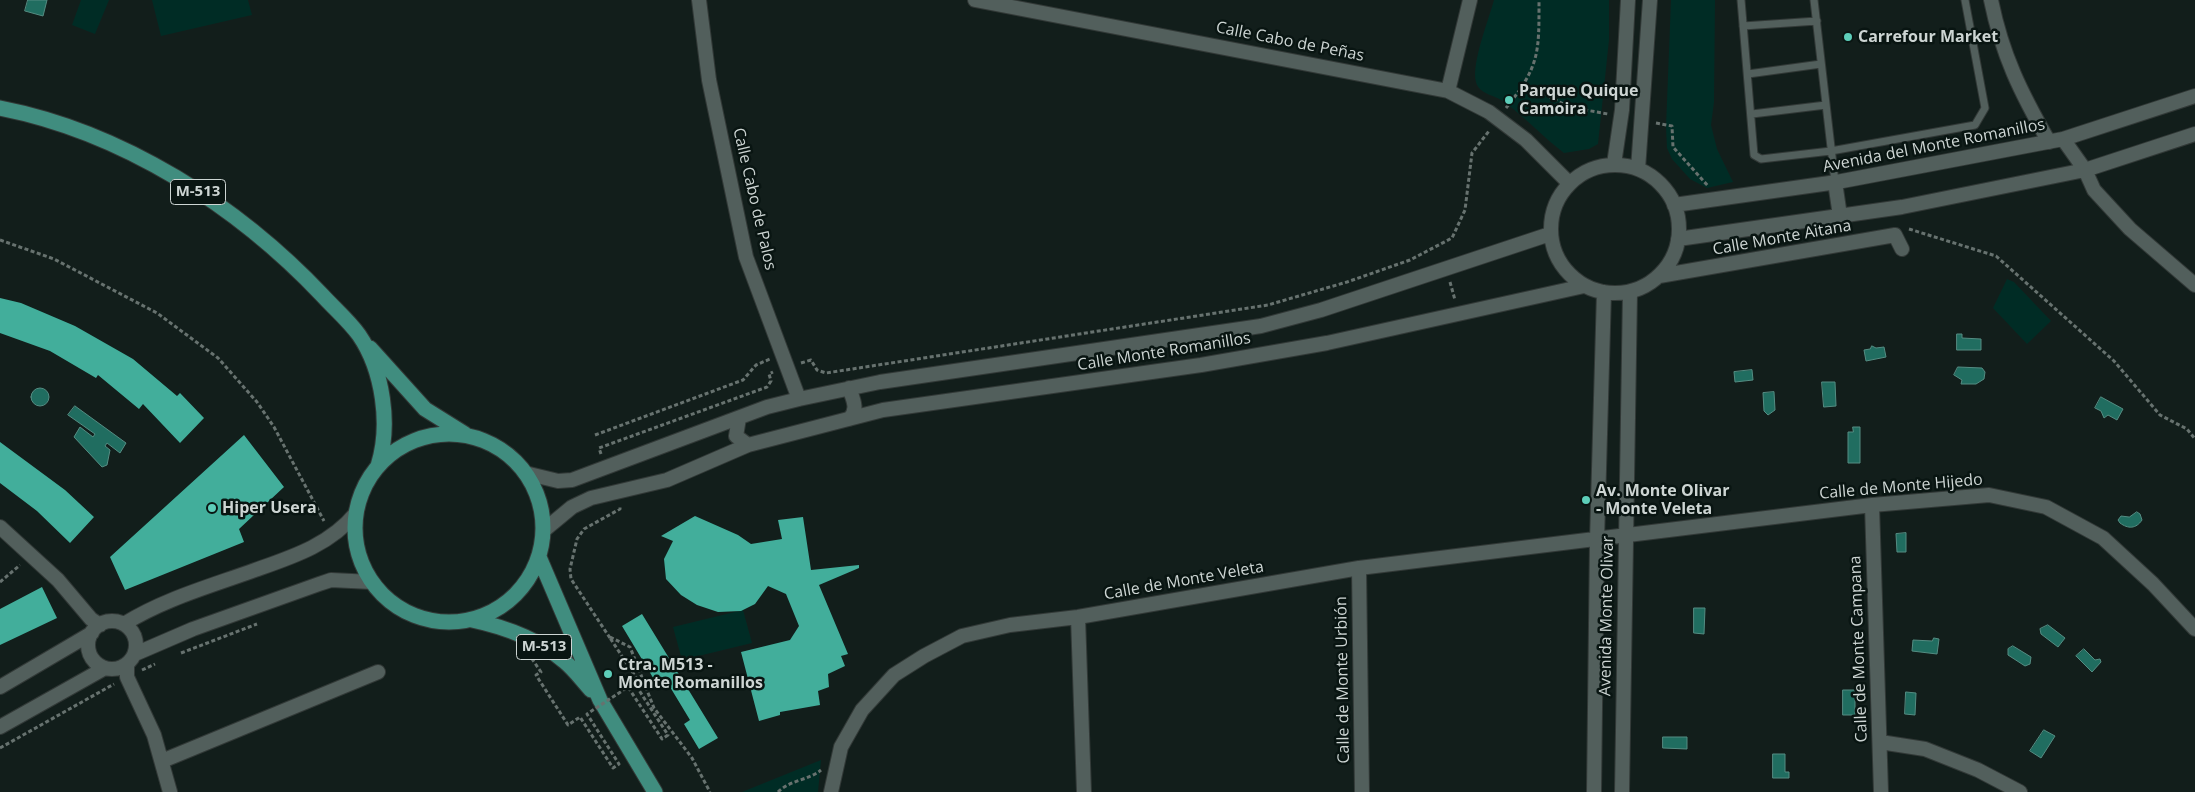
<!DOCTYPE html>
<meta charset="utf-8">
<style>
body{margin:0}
canvas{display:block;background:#121e1b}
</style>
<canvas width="2195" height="792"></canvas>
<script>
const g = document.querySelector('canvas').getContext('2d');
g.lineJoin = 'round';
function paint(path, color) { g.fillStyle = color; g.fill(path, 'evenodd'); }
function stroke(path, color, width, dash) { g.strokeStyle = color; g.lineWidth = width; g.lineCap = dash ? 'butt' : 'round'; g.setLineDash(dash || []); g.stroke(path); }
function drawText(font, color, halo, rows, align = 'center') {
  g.font = font + ' "Open Sans",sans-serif'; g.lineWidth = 5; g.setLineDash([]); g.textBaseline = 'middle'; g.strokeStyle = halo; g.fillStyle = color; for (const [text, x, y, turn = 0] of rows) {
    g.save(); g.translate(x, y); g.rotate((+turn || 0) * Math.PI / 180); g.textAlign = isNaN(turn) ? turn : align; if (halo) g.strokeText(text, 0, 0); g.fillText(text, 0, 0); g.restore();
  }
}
paint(new Path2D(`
 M81 0H109L95 34 72 25Z
 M152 0H248L252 15 161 36Z
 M1494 0H1609V40L1598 144 1589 149 1564 153C1543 137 1525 117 1503 101 1494 95 1479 94 1476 82 1471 64 1489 19 1494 0Z
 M1671 0H1715L1714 102 1711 125 1717 149 1733 182 1707 188 1690 179 1672 159 1667 148 1666 127Z
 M2007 279 2014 282 2051 321 2027 344 1993 308Z
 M743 610 752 643 682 660 673 627Z
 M821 760 818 792H742Z`), '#002c25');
const water = new Path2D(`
 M28 0H47L43 16 25 11Z
 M1957 334H1962V338L1981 339V350H1957Z
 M1872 346 1876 348 1884 347 1886 357 1866 361 1864 350 1870 349Z
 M1958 367 1982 368 1985 372 1984 379 1976 384H1961L1962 380 1954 375Z
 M1752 370 1753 380 1735 382 1734 372Z
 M1822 382H1835L1836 406 1824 407Z
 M31 397a9 9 0 1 1 18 0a9 9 0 1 1-18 0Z
 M1774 392 1775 410 1768 415 1764 411 1763 393Z
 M2101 397 2123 409 2117 420 2108 415 2104 418 2101 411 2095 408Z
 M75 406 126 443 120 453 107 443 105 446 110 450 107 465 102 467 74 437 80 427 93 437 95 434 68 415Z
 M1853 427H1860V463H1848V432H1853Z
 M2137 512 2140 514 2142 520C2136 529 2128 529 2120 523L2118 520 2121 516 2129 517Z
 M1906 533V552H1897L1896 534Z
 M1694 608H1705L1704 634 1694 633Z
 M2048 625 2065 638 2058 647 2041 634 2040 629Z
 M1934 638 1939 639 1937 654 1912 651 1913 640 1932 641Z
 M2013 646 2031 657 2030 664 2025 666 2008 655V649Z
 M2084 649 2095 660 2100 659 2101 662 2092 672 2076 656Z
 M1843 690H1855V715H1843Z
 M1906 692 1916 693 1915 715 1905 714Z
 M2044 730 2055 736 2041 758 2030 751Z
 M1663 737H1687V749L1663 748Z
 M1773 754H1785V772H1789V778H1773Z`);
paint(water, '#206d60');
stroke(water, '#548c82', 1);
paint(new Path2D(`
 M0 298 21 303 75 326 133 359 177 396 180 393 204 418 180 443 143 404 139 409 98 375 96 378 50 351 0 333Z
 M244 435 284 487 239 529 244 542 125 590 110 557Z
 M0 442 65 490 94 517 70 543 37 511 0 483Z
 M695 516 738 535 751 544 782 539 778 520 803 517 811 570 859 565V568L819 585 848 654 841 656 845 666 828 674 829 687 818 691 820 705 780 712V715L759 721 741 652 790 640 799 626 786 594 768 586 755 604 741 611 718 612 697 605 681 595 666 579 664 559 673 541 661 536Z
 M42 587 57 618 0 645V609Z
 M642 614 718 738 699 749 684 724 690 720 664 677 655 681 622 626Z`), '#42ae9b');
const lane = new Path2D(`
 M1741 0 1754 155 1761 159 1831 151 1975 125 1985 108 1965 0
 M1814 0 1835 182
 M1743 26 1817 21
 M1748 74 1821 64
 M1752 114 1826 105`);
const street = new Path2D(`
 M699 0 709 80 746 257 799 399
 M975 0 1448 91 1489 112 1526 140 1569 183
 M1991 0C2002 55 2021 93 2049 142
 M1448 91 1470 0
 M2063 139 2085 170 2094 190 2130 229 2195 285
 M1614 164 1622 110 1628 0
 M1551 229a64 64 0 1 1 128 0a64 64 0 1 1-128 0Z
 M1638 169 1650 0
 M1835 182 1840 216
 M1674 205 1837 182 2063 139 2195 96
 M1678 239 1902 207 2085 170 2195 134
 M1659 276 1895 235 1902 249
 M739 418 736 436 748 445
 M849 419C859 410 853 399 849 388
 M525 473 558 481 572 480 767 407 799 399 880 382 1261 326 1321 310 1550 234
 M1872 505 1881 792
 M0 527 58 580 91 619 100 625
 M543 531 572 507 591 498 667 480 748 445 883 410 1201 365 1327 343 1584 286
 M1359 568 1362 792
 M1078 617 1084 792
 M88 645a24 24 0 1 1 48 0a24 24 0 1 1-48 0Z
 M124 624C164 599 211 586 255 570 292 557 330 545 356 513
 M135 654 193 629 319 584 331 580 372 582
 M127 664V677L154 735 170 792
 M0 687 92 633
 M0 727 105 668
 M1880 742 1925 749 1978 770 2020 792
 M162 761 378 672
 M831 792 841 747 862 710 894 675 924 656 962 636 1010 625 1078 617 1359 568 1872 505 1989 495 2046 507 2103 538 2153 584 2195 629
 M1594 792 1597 540 1604 292
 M1622 792 1630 292`);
const primary = new Path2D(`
 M0 108C123 132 238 206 323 296 334 308 349 321 359 335 383 370 391 425 378 466
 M370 348 425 409 465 434
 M355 528a94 94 0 1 1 188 0a94 94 0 1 1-188 0Z
 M539 557 600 700 655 792
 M472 620C505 627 538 639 564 661 574 669 582 680 591 690`);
stroke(lane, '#323937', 9);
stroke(street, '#323937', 16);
stroke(primary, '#323937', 17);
stroke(new Path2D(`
 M1525 84 1569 107 1608 114
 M1506 108C1540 66 1539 52 1539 0
 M1656 123 1672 126 1673 147 1708 186
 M1909 229 1996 256 2114 361 2160 415 2187 429 2195 439
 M0 240 54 259 157 313 218 358 257 402 274 427 324 521
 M1450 282 1455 300
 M801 363 811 360 817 370 826 373 1268 305 1347 282 1410 260 1452 238 1465 210 1472 153 1489 131
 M595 435 743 380 756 365 770 359
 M601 454 599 448 767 387 771 381 769 374 773 372
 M0 582 20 565
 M610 637 630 647 654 708 692 758 710 792
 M610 638 571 579 570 569 577 539 584 529 620 509V507
 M181 653 257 624
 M142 670 155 664
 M0 748 114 684
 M778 792C790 780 809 780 821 770`), '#67726f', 3, [4, 2.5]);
stroke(lane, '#525f5c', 7);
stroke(street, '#525f5c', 14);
stroke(primary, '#408d7f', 15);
stroke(new Path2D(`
 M528 653 541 672 536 675 568 725 580 717 613 768 619 764 587 714 628 687 662 739 668 735 635 684 639 682 610 638`), '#67726f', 3, [4, 2.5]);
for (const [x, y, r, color] of [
 [1848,37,5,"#5dceb9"],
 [1509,100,5,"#5dceb9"],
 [1586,500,5,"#5dceb9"],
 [212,508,5,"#5dceb9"],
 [608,674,5,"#5dceb9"]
]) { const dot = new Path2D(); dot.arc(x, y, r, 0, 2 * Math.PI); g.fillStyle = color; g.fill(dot); stroke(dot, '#091512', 2); }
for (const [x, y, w] of [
 [198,192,55],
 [544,647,55]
]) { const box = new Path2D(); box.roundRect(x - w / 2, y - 12.5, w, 25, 4); g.fillStyle = '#091512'; g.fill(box); stroke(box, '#cdd5d3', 1); }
drawText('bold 15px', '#cdd5d3', null, [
 ["M-513",198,192],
 ["M-513",544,647]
]);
drawText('bold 16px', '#cdd5d3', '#091512', [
 ["Carrefour Market",1858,37],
 ["Parque Quique",1519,91],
 ["Camoira",1519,109],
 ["Av. Monte Olivar",1596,491],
 ["- Monte Veleta",1596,509],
 ["Hiper Usera",222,508],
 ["Ctra. M513 -",618,665],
 ["Monte Romanillos",618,683]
], 'left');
drawText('16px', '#cdd5d3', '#091512', [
 ["Calle Cabo de Peñas",1290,42,11],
 ["Avenida del Monte Romanillos",1934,146,-11],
 ["Calle Cabo de Palos",754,199,77],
 ["Calle Monte Aitana",1782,238,-10],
 ["Calle Monte Romanillos",1164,352,-9],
 ["Calle de Monte Hijedo",1901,487,-5],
 ["Calle de Monte Veleta",1184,581,-10],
 ["Avenida Monte Olivar",1607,616,-89],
 ["Calle de Monte Campana",1859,649,-92],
 ["Calle de Monte Urbión",1343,680,-91]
]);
</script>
